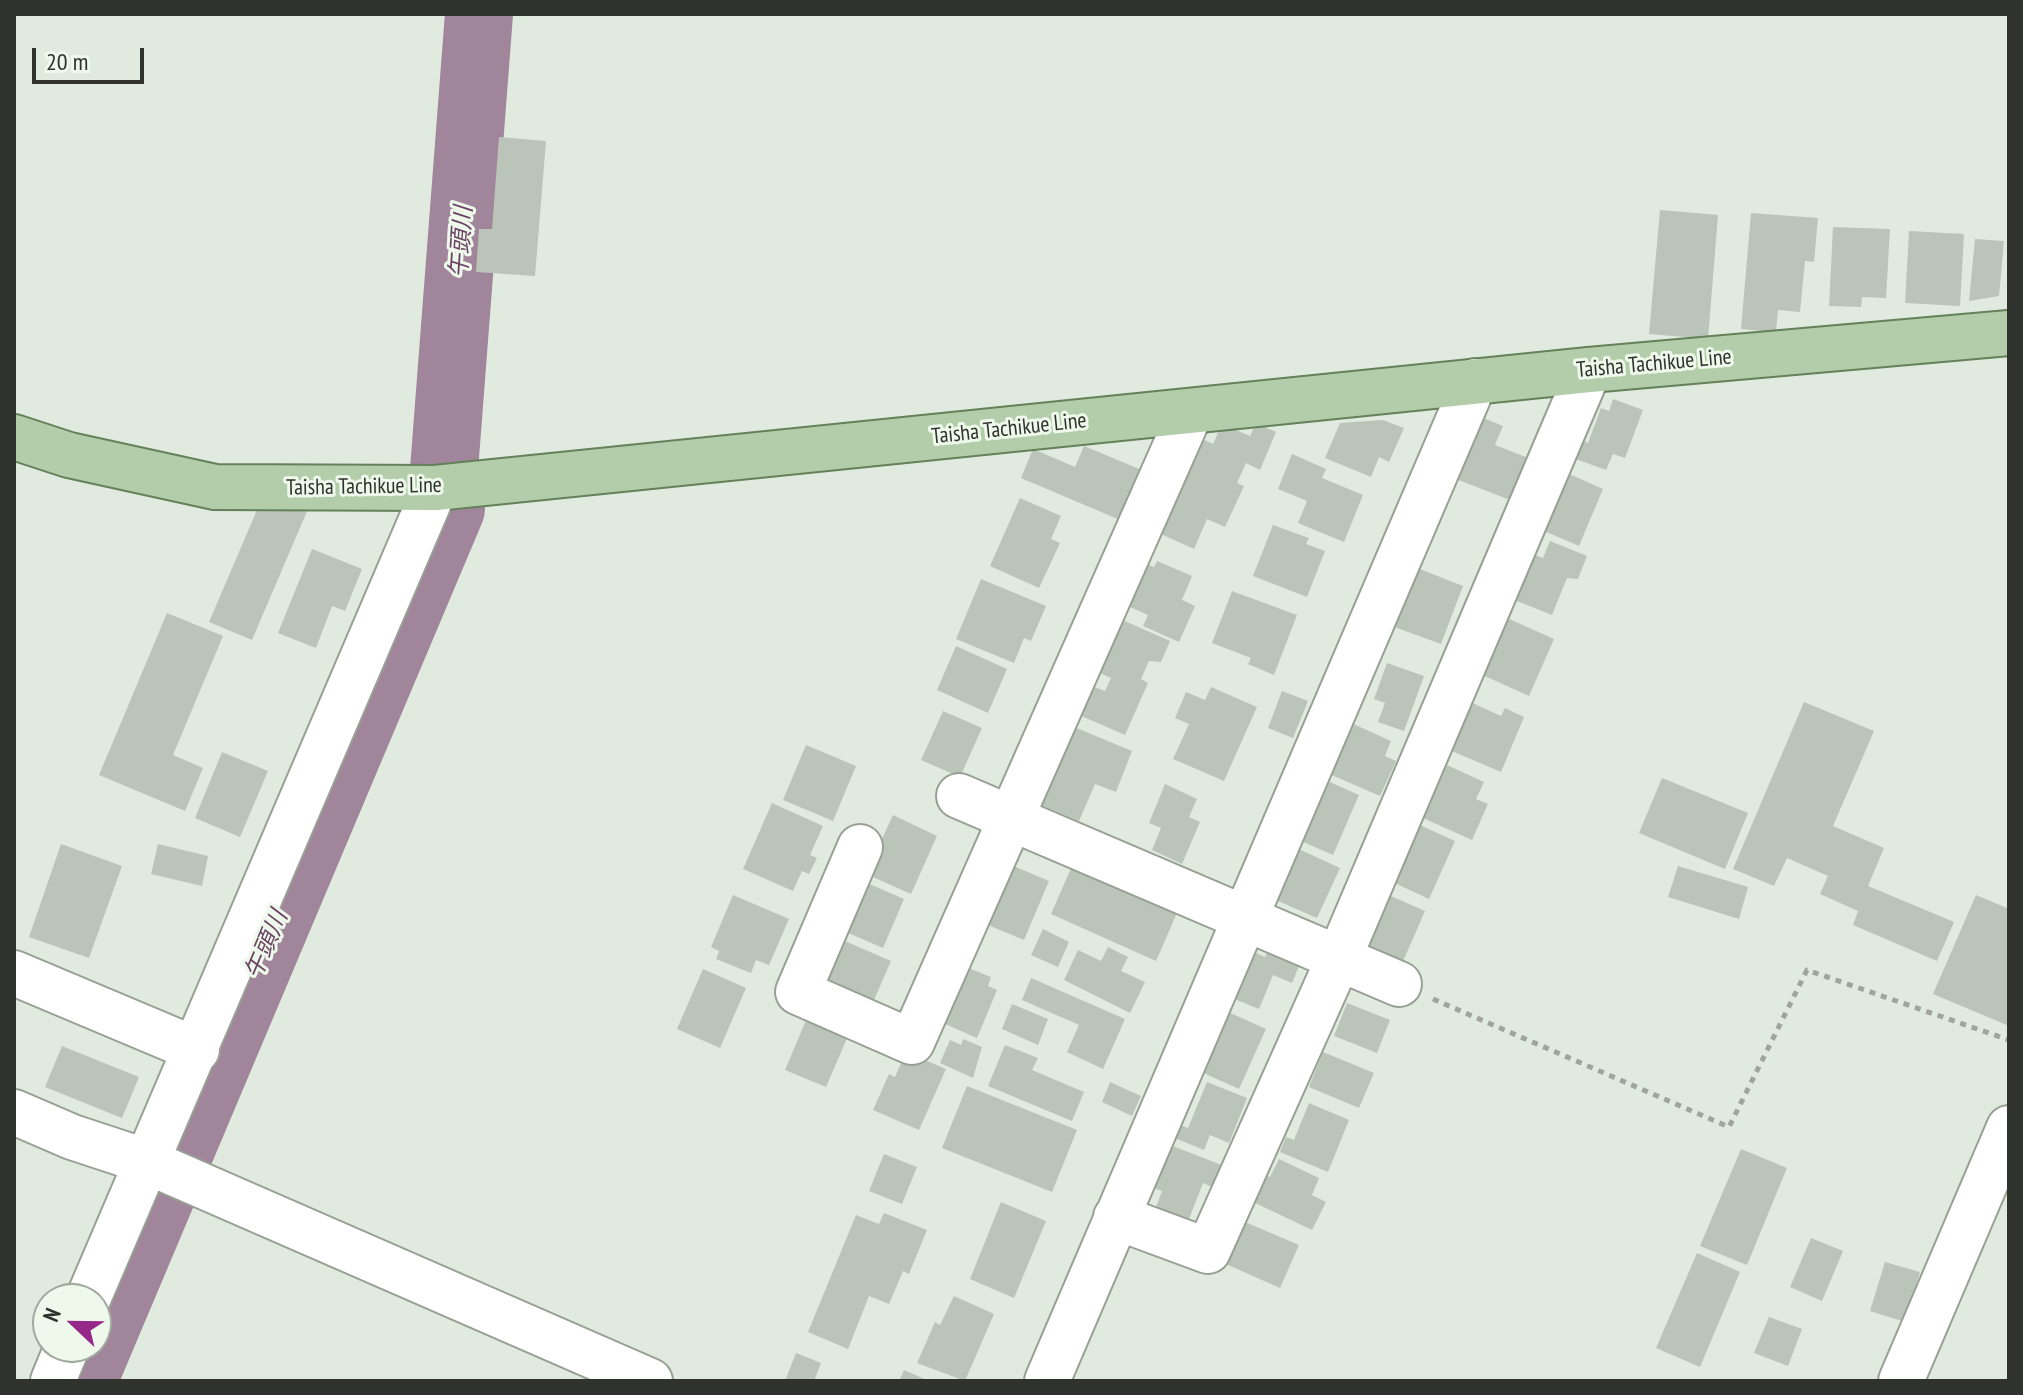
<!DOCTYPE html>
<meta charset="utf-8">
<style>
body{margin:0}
#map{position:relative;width:2023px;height:1395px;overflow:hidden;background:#e1eade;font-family:"PT Sans Narrow",sans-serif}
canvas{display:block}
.frame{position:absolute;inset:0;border:16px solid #2f322d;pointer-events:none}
.north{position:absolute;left:32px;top:1283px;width:80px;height:80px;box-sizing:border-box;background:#eef8eb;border:2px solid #a2a99f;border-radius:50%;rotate:292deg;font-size:22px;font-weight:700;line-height:32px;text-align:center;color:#2f322d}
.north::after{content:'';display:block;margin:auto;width:28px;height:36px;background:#952889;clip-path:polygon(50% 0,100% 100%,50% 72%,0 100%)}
.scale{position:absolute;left:32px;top:48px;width:112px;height:36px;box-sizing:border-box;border:4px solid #2f322d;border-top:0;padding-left:10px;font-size:24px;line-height:28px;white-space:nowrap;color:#2f322d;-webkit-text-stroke:6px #eef8eb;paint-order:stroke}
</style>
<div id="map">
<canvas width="2023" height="1395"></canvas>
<div class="frame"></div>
<div class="north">N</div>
<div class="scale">20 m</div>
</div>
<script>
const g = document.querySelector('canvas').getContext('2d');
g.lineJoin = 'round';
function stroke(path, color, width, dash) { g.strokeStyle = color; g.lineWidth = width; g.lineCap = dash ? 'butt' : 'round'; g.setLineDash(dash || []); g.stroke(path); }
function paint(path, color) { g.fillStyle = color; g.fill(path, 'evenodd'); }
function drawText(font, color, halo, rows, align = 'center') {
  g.font = font + ' "PT Sans Narrow","Noto Sans JP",sans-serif'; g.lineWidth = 6; g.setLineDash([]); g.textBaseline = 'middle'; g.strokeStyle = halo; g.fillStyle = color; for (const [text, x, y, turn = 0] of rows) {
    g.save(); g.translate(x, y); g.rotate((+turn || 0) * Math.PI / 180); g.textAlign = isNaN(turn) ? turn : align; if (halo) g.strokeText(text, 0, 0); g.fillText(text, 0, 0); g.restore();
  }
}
stroke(new Path2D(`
 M444 470 479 14
 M83 1381 451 509`), '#a0859b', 68);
paint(new Path2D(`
 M499 137 546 141 535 276 476 272 479 229H492Z
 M1660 210 1718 215 1708 339 1649 334Z
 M1751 213 1818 218 1814 262 1805 261 1800 312 1778 310 1776 332 1741 329Z
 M1833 227 1890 229 1886 298 1862 297 1861 307 1829 306Z
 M1909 231 1964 234 1960 306 1905 303Z
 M1975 239 2004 241 1999 296 1969 301Z
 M1613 399 1643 410 1625 458 1613 454 1606 470 1570 457 1577 438 1588 443 1601 408 1609 411Z
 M1476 415 1503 426 1495 445 1531 459 1515 502 1451 477Z
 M1383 420 1404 428 1389 462 1379 457 1371 477 1325 458 1340 423Z
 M1256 423 1276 432 1260 470 1246 463 1237 483 1244 486 1225 527 1207 519 1194 549 1154 531 1196 436 1213 444 1222 424 1250 436Z
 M1084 446 1149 473 1127 523 1021 478 1033 449 1075 467Z
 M1292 454 1326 469 1322 478 1363 495 1344 542 1298 523 1307 501 1278 489Z
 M1567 473 1603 489 1579 546 1535 527Z
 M1020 498 1061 516 1051 539 1060 543 1039 588 990 566Z
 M308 509 252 640 209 622 257 510Z
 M1273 525 1309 538 1306 544 1325 551 1307 597 1253 576Z
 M1550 541 1587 556 1578 579 1567 578 1552 615 1512 599 1530 553 1543 558Z
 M312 549 362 569 345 611 332 606 316 648 278 633Z
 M1157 561 1192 576 1182 600 1195 606 1179 642 1143 626 1148 615 1126 605 1144 563 1154 567Z
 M1412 566 1463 586 1441 644 1389 625Z
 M981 579 1046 606 1031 641 1024 638 1014 663 956 639Z
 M1232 591 1297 615 1274 675 1248 664 1251 658 1212 643Z
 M167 613 223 636 173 755 203 768 185 811 99 775Z
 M1118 618 1170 641 1161 662 1149 661 1141 679 1148 683 1125 735 1072 712 1084 683 1105 691 1111 678 1095 671Z
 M1507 618 1554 639 1529 696 1476 672Z
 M956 646 1007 669 988 713 937 690Z
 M1387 663 1424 676 1404 731 1378 722 1385 703 1374 699Z
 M1211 687 1257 707 1224 781 1173 759 1189 724 1175 718 1186 692 1205 700Z
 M1282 691 1308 701 1293 738 1268 728Z
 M1466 700 1501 716 1505 708 1524 717 1501 772 1445 748Z
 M1804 702 1874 731 1833 826 1884 848 1868 886 1954 922 1937 961 1853 925 1858 911 1820 894 1828 876 1787 858 1774 886 1733 869Z
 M943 711 982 728 960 777 921 760Z
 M1349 722 1391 741 1385 756 1396 761 1380 796 1327 773Z
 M1067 724 1132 751 1116 792 1095 784 1079 821 1034 802Z
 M806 745 856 766 833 821 783 800Z
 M222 752 268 771 240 837 195 818Z
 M1447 765 1484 782 1476 799 1488 804 1472 840 1414 814 1429 779 1439 783Z
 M1321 778 1359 795 1333 855 1294 838Z
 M1662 778 1748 813 1725 869 1639 833Z
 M1165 784 1197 799 1189 817 1200 822 1182 864 1152 850 1161 828 1149 823Z
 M772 803 823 826 810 855 817 858 809 874 802 871 793 891 743 869Z
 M893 815 937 836 911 894 866 874Z
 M1413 822 1455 841 1429 899 1386 879Z
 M61 844 122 866 89 958 29 937Z
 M158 844 208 856 202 886 151 874Z
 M1290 845 1340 868 1317 918 1278 901 1289 877 1278 872Z
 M1002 861 1049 881 1024 940 976 920Z
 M1072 866 1177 913 1156 961 1051 914Z
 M1678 866 1748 887 1739 919 1668 897Z
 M860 880 904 899 883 948 839 929Z
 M1382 892 1425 911 1401 966 1358 947Z
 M733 895 789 919 769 965 756 960 751 973 716 959 719 951 711 947Z
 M1976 895 2009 909V1026L1933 994Z
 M1043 929 1069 942 1058 967 1031 955Z
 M838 938 891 961 870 1009 817 986Z
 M1272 941 1304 954 1292 983 1273 975 1259 1009 1232 998 1252 951 1265 957Z
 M1108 947 1128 957 1121 971 1145 982 1130 1013 1064 980 1078 950 1101 961Z
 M968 968 991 977 988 986 997 990 977 1038 945 1024Z
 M703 969 746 988 720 1048 677 1029Z
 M1031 978 1125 1019 1103 1069 1067 1052 1079 1025 1022 1000Z
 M1347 1003 1390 1020 1377 1053 1334 1036Z
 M1012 1004 1048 1019 1038 1045 1002 1029Z
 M1226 1011 1266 1029 1239 1089 1199 1071Z
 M807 1018 848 1036 826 1087 785 1070Z
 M963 1039 982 1047 973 1078 940 1063 950 1040 961 1045Z
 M1005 1045 1038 1058 1032 1070 1084 1092 1072 1121 988 1086Z
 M62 1046 139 1077 122 1118 45 1087Z
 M906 1052 946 1069 919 1130 873 1110 889 1074 895 1077Z
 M1323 1052 1374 1073 1359 1108 1309 1087Z
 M1110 1082 1141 1096 1132 1116 1102 1102Z
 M1207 1082 1247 1098 1229 1143 1210 1135 1204 1150 1172 1137 1178 1124 1188 1128Z
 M967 1086 1077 1130 1052 1192 942 1148Z
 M1309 1103 1349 1120 1328 1172 1280 1152 1286 1137 1294 1140Z
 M1165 1143 1227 1167 1219 1190 1203 1183 1189 1219 1156 1207 1162 1191 1148 1186Z
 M1741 1149 1787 1168 1747 1265 1700 1246Z
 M884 1154 917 1167 902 1204 869 1191Z
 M1279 1159 1319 1178 1312 1195 1326 1202 1312 1230 1249 1200 1261 1173 1270 1177Z
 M1001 1202 1046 1221 1014 1298 970 1279Z
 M884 1213 927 1230 909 1274 903 1271 889 1304 869 1296 848 1349 808 1332 856 1215 879 1224Z
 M1238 1219 1299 1245 1280 1288 1219 1261Z
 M1811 1238 1843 1251 1822 1301 1790 1287Z
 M1697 1253 1740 1272 1700 1367 1656 1348Z
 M1885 1262 1920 1272 1905 1322 1870 1311Z
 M954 1296 994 1314 965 1381 917 1363 935 1322 940 1325Z
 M1769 1317 1802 1329 1788 1366 1754 1353Z
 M796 1353 821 1363 814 1381H785Z
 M904 1370 929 1381H899Z`), '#bbc4b8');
const minor = new Path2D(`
 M959 796 1399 984
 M860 847 798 992 912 1042 1191 411
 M14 973 197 1050
 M14 1112 72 1137 148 1162 650 1381
 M1116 1217 1208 1251 1339 958 1589 370
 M88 1299 435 488
 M53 1381 67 1347
 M1047 1381 1475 381
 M1901 1381 2009 1128`);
const major = new Path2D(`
 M14 437 69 455 215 487 435 488 1589 370 2009 333`);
stroke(minor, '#98a095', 48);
stroke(major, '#64815a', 48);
stroke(new Path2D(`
 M1433 999 1729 1127 1807 970 2009 1040`), '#9fa59c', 5, [6, 6]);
stroke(minor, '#fff', 44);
stroke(major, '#b3cdaa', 44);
drawText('22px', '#2f322d', '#eef8eb', [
 ["Taisha Tachikue Line",1654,364,-5],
 ["Taisha Tachikue Line",1009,429,-6],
 ["Taisha Tachikue Line",364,487,-1]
]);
drawText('italic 24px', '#6c4365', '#eef8eb', [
 ["午頭川",462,242,-86],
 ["午頭川",267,945,-67]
]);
</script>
